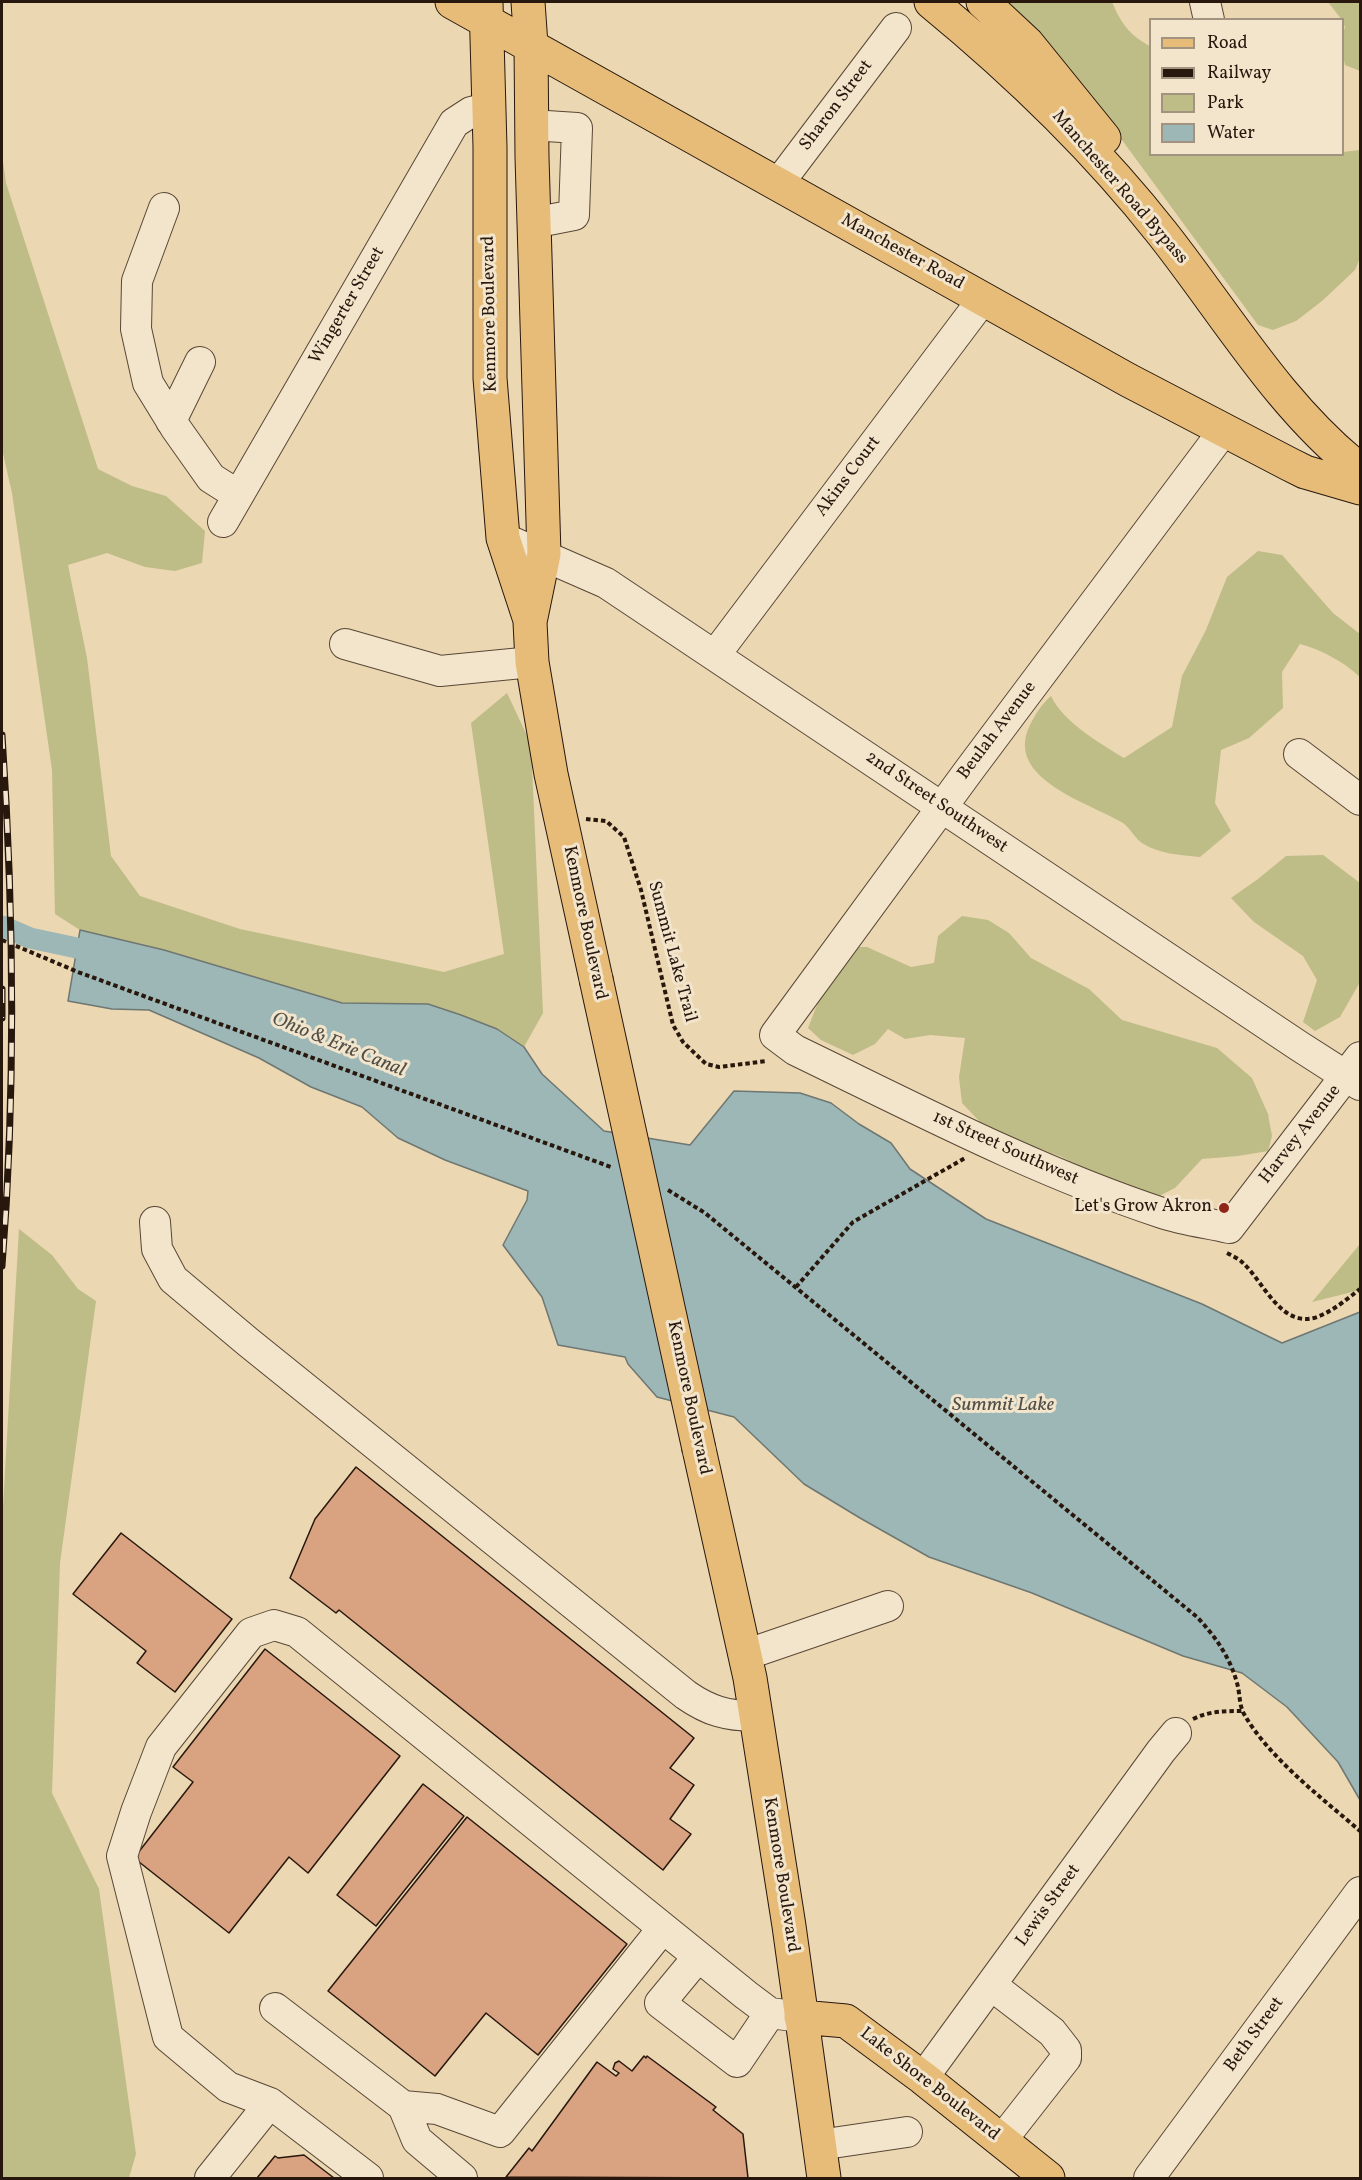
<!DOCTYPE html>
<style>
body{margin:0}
#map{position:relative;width:1362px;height:2180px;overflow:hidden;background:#ebd7b1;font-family:Vollkorn,serif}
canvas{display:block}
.frame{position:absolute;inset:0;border:3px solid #28170d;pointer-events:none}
.legend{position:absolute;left:1149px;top:18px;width:195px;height:138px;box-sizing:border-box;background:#f2e5cc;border:2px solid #a19380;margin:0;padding:8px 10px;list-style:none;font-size:18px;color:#28170d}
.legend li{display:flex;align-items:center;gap:12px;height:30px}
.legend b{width:30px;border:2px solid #a19380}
</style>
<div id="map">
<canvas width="1362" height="2180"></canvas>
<div class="frame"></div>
<ul class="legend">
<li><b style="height:8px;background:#e6bc78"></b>Road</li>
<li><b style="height:8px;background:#28170d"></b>Railway</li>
<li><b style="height:16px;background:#bebc87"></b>Park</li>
<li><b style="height:16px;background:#9cb7b6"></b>Water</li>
</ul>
</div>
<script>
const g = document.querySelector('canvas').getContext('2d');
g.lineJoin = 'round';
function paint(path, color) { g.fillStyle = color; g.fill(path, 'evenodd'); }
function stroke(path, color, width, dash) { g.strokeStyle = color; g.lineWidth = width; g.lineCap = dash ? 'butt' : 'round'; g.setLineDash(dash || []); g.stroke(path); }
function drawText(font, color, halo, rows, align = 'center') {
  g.font = font + ' Vollkorn,serif'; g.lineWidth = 6; g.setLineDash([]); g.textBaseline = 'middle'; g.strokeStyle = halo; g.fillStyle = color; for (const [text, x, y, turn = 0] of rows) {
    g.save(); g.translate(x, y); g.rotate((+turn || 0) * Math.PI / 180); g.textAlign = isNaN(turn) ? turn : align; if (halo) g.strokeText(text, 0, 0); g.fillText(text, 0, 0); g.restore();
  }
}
paint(new Path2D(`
 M1003 2H1112C1121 23 1129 35 1150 46V154H1342L1343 152 1360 150V258L1355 270 1322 301 1296 321 1273 330 1258 325 1122 140Z
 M1328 2H1360V71L1345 65C1342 53 1341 39 1345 27L1342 20Z
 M2 154 6 183 98 469 132 486 166 496 205 531 202 563 175 571 145 567 107 553 68 565 87 658 111 856 140 896 240 929 444 972 504 954 471 723 507 693 531 744 543 1013 524 1047 497 1029 428 1004 342 1003 164 950 80 930 55 914 52 770 12 493 2 449Z
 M1258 551 1282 555 1333 613 1360 634V677C1344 662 1322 650 1300 644L1282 672 1283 708 1249 738 1221 750 1215 803 1231 831 1200 857C1180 855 1159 854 1142 843 1135 838 1130 828 1123 823 1090 803 1003 779 1030 725 1036 713 1041 705 1051 696 1064 723 1100 743 1124 758L1172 727 1182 676 1206 630 1227 577Z
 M1323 855 1360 883V982L1340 1017 1315 1031 1303 1022 1317 980 1303 956 1254 922 1231 898 1258 879 1286 856Z
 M962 916 988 920 1009 933 1031 958 1089 989 1122 1020 1217 1048 1252 1078 1268 1114 1272 1136 1268 1151 1238 1156 1202 1159 1175 1188 1157 1197 1114 1187 1062 1157 1008 1137 980 1122 962 1103 959 1077 965 1038 930 1035 905 1039 888 1029 875 1044 853 1055 821 1040 808 1028 825 984 853 947H867L911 967 934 963 938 936Z
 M19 1229 52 1255 78 1289 96 1301 60 1563 52 1793 99 1889 136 2154 129 2178H2V1524Z
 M1360 1244V1290L1312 1302Z`), '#bebc87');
const water = new Path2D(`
 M80 930 164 950 342 1003 428 1004 461 1015 497 1029 524 1047 542 1074 604 1131 690 1145 734 1091 800 1093 831 1103 859 1124 891 1143 910 1169 986 1219 1202 1304 1282 1343 1360 1312V1800L1338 1762 1287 1707 1242 1673 1183 1656 1032 1593 929 1557 860 1518 804 1484 734 1417 657 1397 628 1364 625 1357 558 1345 542 1297 503 1245 527 1200 528 1191 445 1160 398 1138 362 1107 311 1087 259 1058 149 1010 112 1009 68 1001Z`);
paint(water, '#9cb7b6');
stroke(water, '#6e7772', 1.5);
stroke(new Path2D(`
 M2 926 30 938 105 954`), '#9cb7b6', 21);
const building = new Path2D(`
 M356 1467 694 1738 670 1768 694 1785 670 1819 691 1834 663 1870 339 1610 336 1613 290 1578 315 1519Z
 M121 1533 232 1619 175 1692 137 1663 146 1651 73 1594Z
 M265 1649 400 1756 308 1873 289 1857 229 1933 134 1858 193 1782 173 1767Z
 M423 1784 464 1816 376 1926 337 1895Z
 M467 1817 627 1944 538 2055 486 2013 435 2076 328 1991Z
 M644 2056 646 2058 647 2056 716 2107 713 2110 743 2134 748 2178 506 2177 529 2148 532 2151 597 2062 616 2076 619 2073 613 2069 615 2063 619 2061 632 2071Z
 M304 2155 334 2178H257L275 2156 278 2158Z`);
paint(building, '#d9a280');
stroke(building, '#28170d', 1.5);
const minor = new Path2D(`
 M1205 2 1209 20
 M531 125 577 128 574 215 533 223
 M778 184 896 28
 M164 208 137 281 136 329 148 383 175 427 211 478 238 495
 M171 421 200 362
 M1224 430 970 769 775 1035 795 1050C915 1108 1035 1171 1162 1213 1183 1220 1207 1223 1229 1228L1360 1057
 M223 522 454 123 471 112 487 108
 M503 538 606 583 1299 1046 1360 1085
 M345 644 440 671 532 662
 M715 655 983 299
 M1299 754 1360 800
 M155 1222 157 1249 173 1279 248 1342 686 1695C709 1711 727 1716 755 1716
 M745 1655 888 1606
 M698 1957 660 2003 737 2062 770 2013
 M991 1985 1052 2032 1066 2050V2058L1001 2141
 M275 2008 403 2106 417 2140 462 2178
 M923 2078 1161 1751 1176 1733
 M403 2106 437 2109 500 2132 663 1928
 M819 2145 907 2132
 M210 2178 270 2103
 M368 2178 270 2103 228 2087 168 2037 122 1856 136 1812 161 1747 251 1633 274 1625 297 1632 746 1995 770 2013 801 2017
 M1149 2178 1360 1892`);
const major = new Path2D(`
 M452 2 1128 380 1289 464 1305 472 1360 488
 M486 2 490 147V378L503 538 530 620
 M528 2 531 45 532 157 544 554 530 622 532 662 551 774 596 979
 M931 2C1015 71 1095 148 1162 233 1226 314 1279 406 1360 470
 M983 2 1027 43 1104 138
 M699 1449 750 1678 789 1926 824 2178
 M801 2017 846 2021 923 2078 1048 2178`);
stroke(minor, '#594736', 32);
stroke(major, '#28170d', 35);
stroke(new Path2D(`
 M586 819 606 821 624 837 641 890 673 1025 683 1042 706 1064 719 1067 767 1061
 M2 940 78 972 611 1167
 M668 1190 705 1213 1197 1617C1215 1636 1230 1657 1237 1683 1240 1693 1239 1705 1244 1714 1269 1758 1322 1798 1360 1831
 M1227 1253C1233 1256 1239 1259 1243 1263 1264 1282 1281 1329 1317 1317 1333 1311 1347 1299 1360 1289
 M796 1287 853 1222 965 1158
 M1193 1719C1209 1711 1225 1711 1242 1711`), '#28170d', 4, [4.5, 3]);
stroke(minor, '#f2e5cc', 30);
stroke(major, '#e6bc78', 33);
const rail = new Path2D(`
 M2 735C14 912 16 1089 2 1266
 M2 989V1018`);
stroke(rail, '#28170d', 7);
stroke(rail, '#f2e5cc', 4.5, [14]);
const majorBridge = new Path2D(`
 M596 979 699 1449`);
stroke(majorBridge, '#28170d', 35, []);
stroke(majorBridge, '#e6bc78', 33);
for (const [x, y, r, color] of [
 [1224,1208,6,"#8f2418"]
]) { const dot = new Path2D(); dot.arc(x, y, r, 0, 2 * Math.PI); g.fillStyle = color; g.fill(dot); stroke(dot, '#f2e5cc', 2); }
drawText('18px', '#28170d', '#f2e5cc', [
 ["Sharon Street",837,106,-53],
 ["Manchester Road Bypass",1119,188,49],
 ["Manchester Road",902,253,29],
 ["Wingerter Street",348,306,-60],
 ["Kenmore Boulevard",491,314,-91],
 ["Akins Court",849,477,-53],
 ["Beulah Avenue",998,731,-53],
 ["2nd Street Southwest",936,803,34],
 ["Kenmore Boulevard",584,923,78],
 ["Summit Lake Trail",671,952,75],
 ["Harvey Avenue",1301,1135,-52],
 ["1st Street Southwest",1005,1149,24],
 ["Kenmore Boulevard",688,1398,78],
 ["Kenmore Boulevard",780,1875,81],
 ["Lewis Street",1049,1906,-54],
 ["Beth Street",1255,2035,-54],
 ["Lake Shore Boulevard",929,2085,38]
]);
drawText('18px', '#28170d', '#f2e5cc', [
 ["Let's Grow Akron",1212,1208]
], 'right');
drawText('italic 20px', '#514f48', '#f2e5cc', [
 ["Ohio & Erie Canal",338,1046,22],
 ["Summit Lake",1003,1406]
]);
</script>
